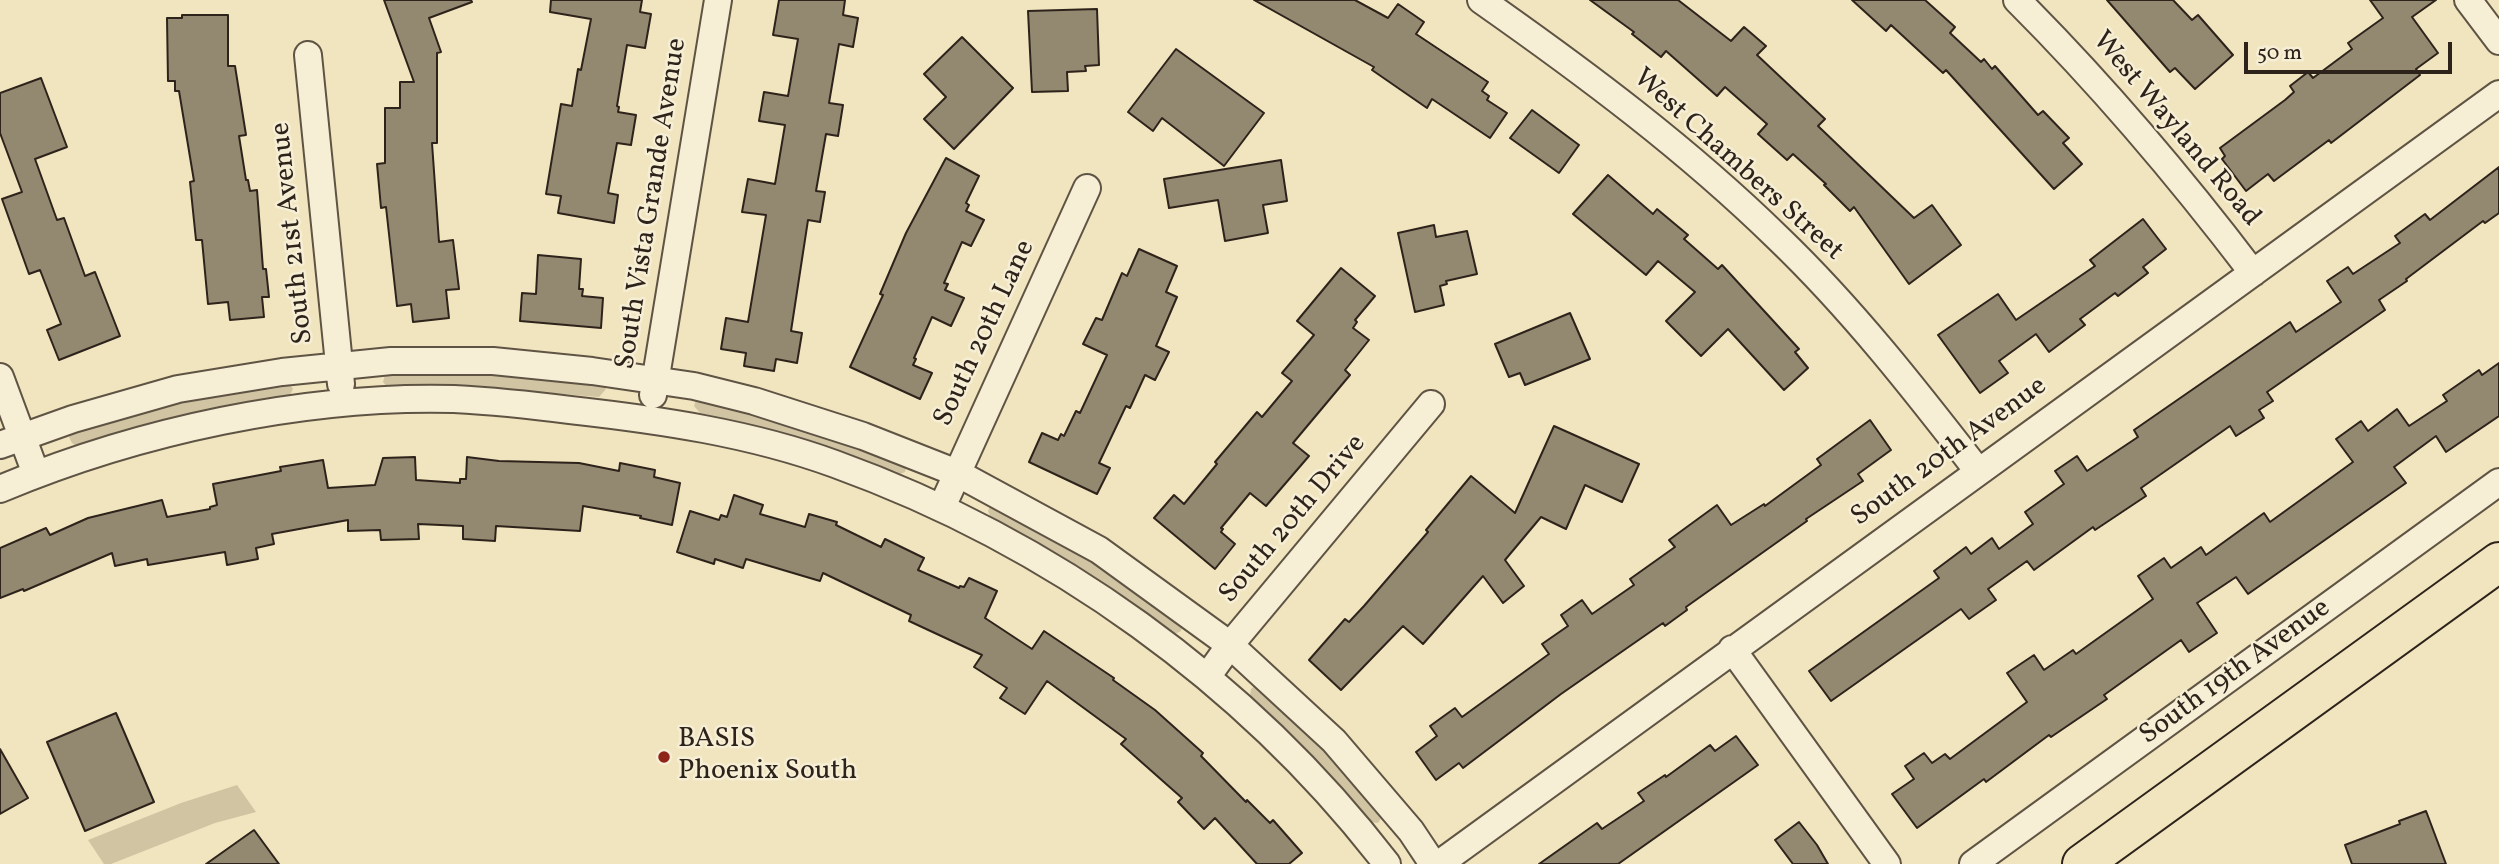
<!DOCTYPE html>
<style>
body{margin:0}
#map{position:relative;width:2499px;height:864px;overflow:hidden;background:#f1e5bf;font-family:Vollkorn,serif}
canvas{display:block}
.scale{position:absolute;left:2244px;top:42px;width:208px;height:32px;box-sizing:border-box;border:4px solid #2e231b;border-top:0;padding-left:9px;font-size:21px;line-height:24px;white-space:nowrap;color:#2e231b;-webkit-text-stroke:5px #f6eed5;paint-order:stroke}
</style>
<div id="map">
<canvas width="2499" height="864"></canvas>
<div class="scale">50 m</div>
</div>
<script>
const g = document.querySelector('canvas').getContext('2d');
g.lineJoin = 'round';
function paint(path, color) { g.fillStyle = color; g.fill(path, 'evenodd'); }
function stroke(path, color, width, dash) { g.strokeStyle = color; g.lineWidth = width; g.lineCap = dash ? 'butt' : 'round'; g.setLineDash(dash || []); g.stroke(path); }
function drawText(font, color, halo, rows, align = 'center') {
  g.font = font + ' Vollkorn,serif'; g.lineWidth = 5; g.setLineDash([]); g.textBaseline = 'middle'; g.strokeStyle = halo; g.fillStyle = color; for (const [text, x, y, turn = 0] of rows) {
    g.save(); g.translate(x, y); g.rotate((+turn || 0) * Math.PI / 180); g.textAlign = isNaN(turn) ? turn : align; if (halo) g.strokeText(text, 0, 0); g.fillText(text, 0, 0); g.restore();
  }
}
paint(new Path2D(`
 M452 371 601 381 606 389 599 397 489 388 387 387 383 382 385 375 390 372Z
 M289 383 293 389 289 397 134 429 77 446 72 443 69 437 74 431 185 400Z
 M701 399 815 427 907 465 905 472 898 475 787 436 700 413 694 406 696 400Z
 M991 504 1127 580 1183 624 1181 631 1175 634 1072 563 990 516 988 511Z
 M1256 685 1323 746 1382 817 1378 823 1369 822 1323 769 1250 697 1251 689Z
 M237 785 256 812 215 823 111 864H104L88 840 181 803Z`), '#d0c4a3');
const building = new Path2D(`
 M384 0H471L472 2 429 18 441 52 437 53V143H432L439 242 453 240 459 289 446 290 449 318 413 322 411 304 397 306 386 207 381 208 377 164 385 163V108H400V82H414Z
 M551 0H642L640 12 651 14 645 48 627 45 617 106 619 107 618 112 636 115 631 145 617 143 608 193 618 195 614 223 558 213 561 196 546 194 561 104 572 106 578 69 581 70 591 19 550 12Z
 M779 0H845L843 15 858 18 853 47 839 44 829 103 843 105 838 136 826 134 816 191 825 192 820 222 808 220 791 331 802 333 797 363 776 359 774 371 744 366 746 353 721 349 726 318 748 322 766 215 742 212 748 179 775 184 785 125 759 121 764 92 788 96 798 39 773 35Z
 M1254 0H1355L1388 18 1398 4 1424 22 1416 34 1488 82 1482 91 1489 96 1487 100 1507 113 1490 138 1432 99 1427 108 1372 70 1374 67Z
 M1590 0H1678L1731 41 1744 27 1766 46 1757 55 1825 119 1818 126 1914 218 1932 205 1961 245 1909 284 1854 207 1850 211 1824 185 1826 184 1793 154 1787 160 1758 134 1767 124 1725 87 1717 96 1666 51 1661 57 1632 34 1634 32Z
 M1852 0H1925L1955 27 1950 33 1981 62 1984 59 1992 69 1995 66 2038 115 2043 111 2069 138 2063 143 2082 164 2054 189 1946 70 1943 73 1891 25 1886 31Z
 M2107 0H2173L2192 20 2198 15 2233 55 2195 89 2175 68 2170 72Z
 M2370 0H2436L2412 17 2438 53 2416 69 2420 75 2331 143 2329 140 2274 181 2268 174 2246 191 2222 159 2225 156 2220 148 2285 100 2294 92 2290 86 2308 72 2313 78 2352 49 2348 43 2383 18Z
 M1097 9 1099 65 1085 66 1086 71 1067 72 1068 91 1032 92 1028 11Z
 M182 15H228V66H235L246 135 239 136 246 180H248L250 191 257 190 263 269H266L269 297H262L264 317 230 320 228 302 208 304 202 240H196L190 182 194 181 179 91H175V81H168L167 18H182Z
 M962 37 1013 88 954 149 924 119 946 97 924 74Z
 M1176 49 1264 113 1224 166 1162 118 1153 131 1128 112Z
 M41 78 67 147 35 159 57 220 64 218 85 276 95 272 120 336 59 360 47 330 61 324 40 270 29 274 2 199 22 192 0 133V93Z
 M1532 110 1579 145 1559 173 1510 138Z
 M946 158 979 176 966 203 969 205 966 211 984 220 971 246 962 242 944 283 948 284 945 290 964 298 951 326 932 317 914 358 916 359 913 365 932 373 920 399 850 367 883 295 880 294 906 233Z
 M1281 160 1287 201 1263 205 1268 233 1225 241 1218 200 1169 208 1164 179Z
 M2499 167V213L2485 223 2483 221 2406 279 2407 281 2379 300 2385 310 2267 392 2273 401 2259 410 2264 418 2236 436 2230 426 2141 488 2146 496 2095 530 2093 527 2034 570 2027 561 1988 589 1996 600 1969 619 1961 609 1831 701 1809 671 1939 578 1934 571 1966 547 1971 554 1992 538 1999 549 2033 524 2025 512 2064 484 2055 471 2077 456 2087 471 2138 437 2134 430 2290 322 2296 332 2341 302 2327 281 2348 267 2353 274 2400 243 2395 236 2425 214 2430 220Z
 M1608 175 1653 214 1657 209 1688 235 1684 239 1718 269 1722 265 1799 349 1795 352 1808 368 1784 390 1728 329 1701 356 1666 321 1695 292 1658 261 1646 275 1573 214Z
 M2143 219 2166 249 2143 267 2148 273 2118 296 2115 293 2080 319 2085 325 2049 352 2036 334 1999 361 2008 373 1980 393 1938 335 1998 294 2016 320 2095 266 2090 260Z
 M1434 225 1436 237 1467 231 1477 274 1446 281 1447 284 1440 286 1444 305 1415 312 1398 233Z
 M1139 249 1177 266 1166 292 1177 297 1156 346 1169 352 1155 380 1145 375 1130 408 1126 406 1099 463 1110 468 1097 494 1029 462 1042 433 1058 440 1061 434 1064 436 1076 411 1080 413 1107 355 1083 344 1096 318 1102 320 1122 273 1127 276Z
 M538 255 581 259 579 289H583L582 296 603 298 601 328 520 321 522 293 536 294Z
 M1341 268 1375 296 1355 320 1357 322 1353 328 1369 340 1345 370 1350 375 1293 443 1309 456 1266 506 1250 493 1221 528 1223 529 1221 532 1235 544 1215 569 1154 518 1174 495 1184 504 1217 464 1215 462 1257 412 1262 417 1292 381 1282 373 1314 335 1297 321Z
 M1570 313 1590 359 1525 385 1520 373 1509 377 1495 344Z
 M2499 363V416L2446 452 2436 436 2394 467 2406 483 2248 594 2236 577 2197 603 2217 633 2189 652 2181 640 2104 695 2107 699 2051 737 2049 735 1986 782 1984 779 1917 828 1892 794 1914 779 1905 766 1924 753 1932 763 1945 754 1950 759 2027 702 2007 673 2034 655 2044 670 2073 650 2076 654 2153 599 2138 576 2164 558 2171 568 2201 547 2206 555 2264 513 2270 522 2353 462 2336 439 2361 421 2368 431 2397 409 2409 426 2447 401 2443 395 2479 370 2482 375Z
 M1870 420 1891 450 1858 474 1863 481 1806 519 1807 521 1686 607 1687 610 1665 626 1663 623 1561 694 1463 768 1459 763 1436 780 1416 752 1437 736 1430 726 1455 708 1462 717 1549 654 1542 644 1568 626 1561 615 1582 600 1592 614 1634 585 1630 579 1675 547 1669 540 1717 505 1731 525 1764 504 1765 506 1821 465 1817 459Z
 M1554 426 1639 464 1622 502 1585 485 1566 529 1541 517 1505 560 1524 586 1503 603 1483 576 1423 644 1403 626 1341 690 1309 660 1345 619 1349 622 1364 606 1428 532 1426 530 1471 476 1515 513Z
 M415 457 416 480 460 483V479H466L467 457 499 461 579 463 619 471 620 463 655 470 654 477 680 483 672 525 640 518 641 516 583 506 580 531 496 526 495 541 463 539V526L418 524 419 539 381 540 380 530 348 531V520L272 534 274 544 256 548 258 559 227 565 225 552 148 565 147 559 115 566 112 553 24 591 23 589 0 598V548L46 528 50 535 88 518 162 500 167 517 210 509V507L217 505 213 484 281 471 280 467 323 460 328 488 375 485 383 458Z
 M734 495 763 505 760 514 805 527 809 514 837 522 836 525 881 547 885 539 924 558 918 570 959 588 960 586 964 587 969 578 997 591 985 618 1032 649 1044 631 1114 678 1113 680 1155 710 1203 753 1201 756 1246 802 1247 800 1270 823 1273 820 1302 853 1289 864H1257L1215 818 1204 829 1178 802 1182 798 1121 744 1126 739 1047 681 1025 714 1000 698 1007 688 974 667 982 655 909 621 911 615 823 573 820 581 746 559 743 568 715 559 714 564 677 552 690 511 719 520 721 515 727 517Z
 M116 713 154 802 85 831 47 742Z
 M1736 736 1758 765 1618 864H1539L1597 823 1602 829 1644 801 1638 793 1665 775 1666 777 1710 745 1715 751Z
 M0 749 28 798 0 814Z
 M2426 811 2446 864H2352L2345 845 2400 824 2399 821Z
 M1799 822 1817 845 1828 864H1793L1775 840Z
 M254 830 279 864H206Z`);
paint(building, '#938870');
stroke(building, '#2e231b', 2);
const minor = new Path2D(`
 M1481 0C1585 73 1687 149 1778 238 1852 309 1916 391 1978 471
 M2017 0C2102 85 2180 177 2253 273
 M2468 0 2499 41
 M308 55 341 384
 M0 377 36 474
 M653 395 718 0
 M0 445 73 419 178 389 282 372 391 361H493L592 371 694 386 754 401 863 436 957 473 1099 550 1230 645 1334 741 1411 831 1433 864
 M0 489C138 431 304 395 454 399 492 401 531 405 570 410 660 420 750 433 835 464 1051 542 1247 682 1387 864
 M942 507 1087 188
 M1732 649 1887 864
 M1207 677 1230 645 1431 404
 M1439 864 2499 94
 M1973 864 2499 482`);
const primary = new Path2D(`
 M2082 864 2499 562`);
stroke(minor, '#5f5444', 30);
stroke(primary, '#2e231b', 42);
stroke(minor, '#f6eed5', 26);
stroke(primary, '#f1e5bf', 38);
for (const [x, y, r, color] of [
 [664,757,7,"#8f2418"]
]) { const dot = new Path2D(); dot.arc(x, y, r, 0, 2 * Math.PI); g.fillStyle = color; g.fill(dot); stroke(dot, '#f6eed5', 2.5); }
drawText('28px', '#2e231b', '#f6eed5', [
 ["West Wayland Road",2175,130,50],
 ["West Chambers Street",1737,166,42],
 ["South Vista Grande Avenue",653,204,-81],
 ["South 21st Avenue",294,233,-96],
 ["South 20th Lane",986,334,-65],
 ["South 20th Avenue",1950,453,-36],
 ["South 20th Drive",1294,520,-50],
 ["South 19th Avenue",2236,673,-36]
]);
drawText('28px', '#2e231b', '#f6eed5', [
 ["BASIS",678,741],
 ["Phoenix South",678,773]
], 'left');
</script>
